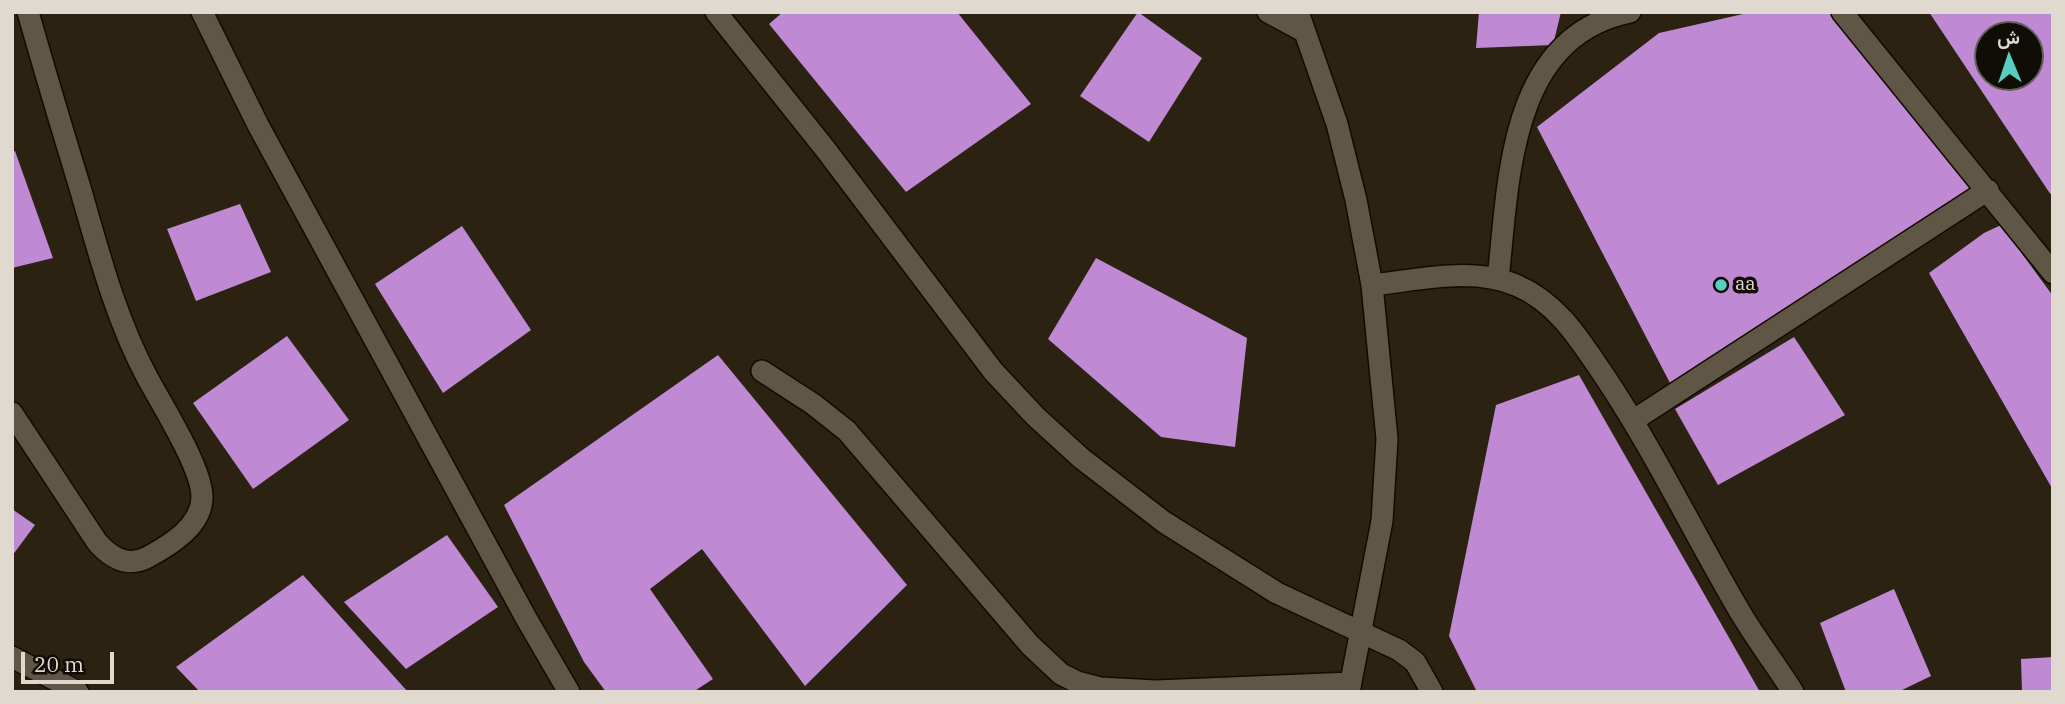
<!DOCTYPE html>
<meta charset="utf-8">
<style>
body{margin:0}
#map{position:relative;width:2065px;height:704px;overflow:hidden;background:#2b2212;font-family:"IBM Plex Serif",Vazirmatn,serif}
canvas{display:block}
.frame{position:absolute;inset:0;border:14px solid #dfd9cf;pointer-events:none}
.north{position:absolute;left:1974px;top:21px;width:70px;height:70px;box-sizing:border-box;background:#100c06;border:2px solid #635e56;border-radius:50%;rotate:358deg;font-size:19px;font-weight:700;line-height:28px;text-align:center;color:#dfd9cf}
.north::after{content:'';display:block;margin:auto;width:24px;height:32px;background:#57cec1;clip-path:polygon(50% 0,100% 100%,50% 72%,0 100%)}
.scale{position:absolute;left:21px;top:652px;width:93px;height:32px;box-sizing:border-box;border:4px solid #dfd9cf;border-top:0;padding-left:9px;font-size:21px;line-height:24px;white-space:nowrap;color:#dfd9cf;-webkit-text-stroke:5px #100c06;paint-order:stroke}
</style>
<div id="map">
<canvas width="2065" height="704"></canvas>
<div class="frame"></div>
<div class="north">ش</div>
<div class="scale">20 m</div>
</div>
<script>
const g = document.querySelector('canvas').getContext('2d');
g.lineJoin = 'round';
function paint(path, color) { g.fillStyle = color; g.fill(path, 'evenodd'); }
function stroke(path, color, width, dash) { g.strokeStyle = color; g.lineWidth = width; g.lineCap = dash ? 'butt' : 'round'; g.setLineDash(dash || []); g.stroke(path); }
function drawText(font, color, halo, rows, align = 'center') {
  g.font = font + ' "IBM Plex Serif",serif'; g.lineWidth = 7; g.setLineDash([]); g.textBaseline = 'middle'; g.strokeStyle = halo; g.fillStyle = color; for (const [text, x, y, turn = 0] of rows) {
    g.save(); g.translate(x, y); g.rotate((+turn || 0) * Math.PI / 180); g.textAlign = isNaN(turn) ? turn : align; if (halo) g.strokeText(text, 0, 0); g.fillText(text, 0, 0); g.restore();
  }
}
paint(new Path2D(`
 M783 12H957L1031 104 906 192 769 24Z
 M1138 12 1202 58 1149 142 1080 96Z
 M1479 12H1561L1553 45 1476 48Z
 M1752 12H1833L1976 186 1670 383 1537 127 1659 33Z
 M1929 12H2053V197L2049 192ZM1988 35H2030V77H1988Z
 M15 151 53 258 12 268V152Z
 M240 204 271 272 196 301 167 229Z
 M2001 225 2053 296V490L1929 273 1984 233Z
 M462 226 531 330 443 393 375 284Z
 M1096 258 1247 338 1235 447 1161 437 1048 339Z
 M287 336 349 420 253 489 193 403Z
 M1794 337 1845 415 1718 485 1675 409Z
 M718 355 907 585 805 686 702 549 650 589 713 679 693 692H606L584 662 504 505Z
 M1579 375 1760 692H1477L1449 636 1496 405Z
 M12 509 35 525 12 556Z
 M447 535 498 607 406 669 344 602Z
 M303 575 408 692H200L176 667Z
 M1894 589 1931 676 1898 692H1846L1820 623Z
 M2053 657V692H2022L2021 659Z`), '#bf8ad3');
const minor = new Path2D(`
 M202 12 258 125 526 618 569 692
 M716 12 826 150 993 371 1035 416 1081 458 1164 522 1277 593 1399 650 1415 662 1432 692
 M1268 12 1305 32
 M1298 12 1337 124 1356 200 1372 285 1387 439 1382 521 1349 692
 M1842 12 2053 273
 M1498 279C1509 181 1508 37 1630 12
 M1372 285C1420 280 1473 266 1518 286 1559 304 1581 342 1605 377 1655 452 1694 534 1740 612 1756 639 1776 665 1793 692
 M762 371 813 404 847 431 1030 645 1061 674 1077 682 1100 688 1156 691 1351 683
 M12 413 97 542C110 557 127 568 148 557 170 545 202 526 202 497 202 468 162 405 147 377 116 319 99 254 81 191 63 132 45 72 28 12
 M1634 420 1988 190
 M12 657 78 692`);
stroke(minor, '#130b01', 24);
stroke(minor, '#605645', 21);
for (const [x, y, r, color] of [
 [1721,285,7,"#57cec1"]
]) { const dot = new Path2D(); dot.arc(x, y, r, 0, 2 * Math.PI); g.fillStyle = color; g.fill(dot); stroke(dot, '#100c06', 2.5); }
drawText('19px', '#dfd9cf', '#100c06', [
 ["aa",1735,285]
], 'left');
</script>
